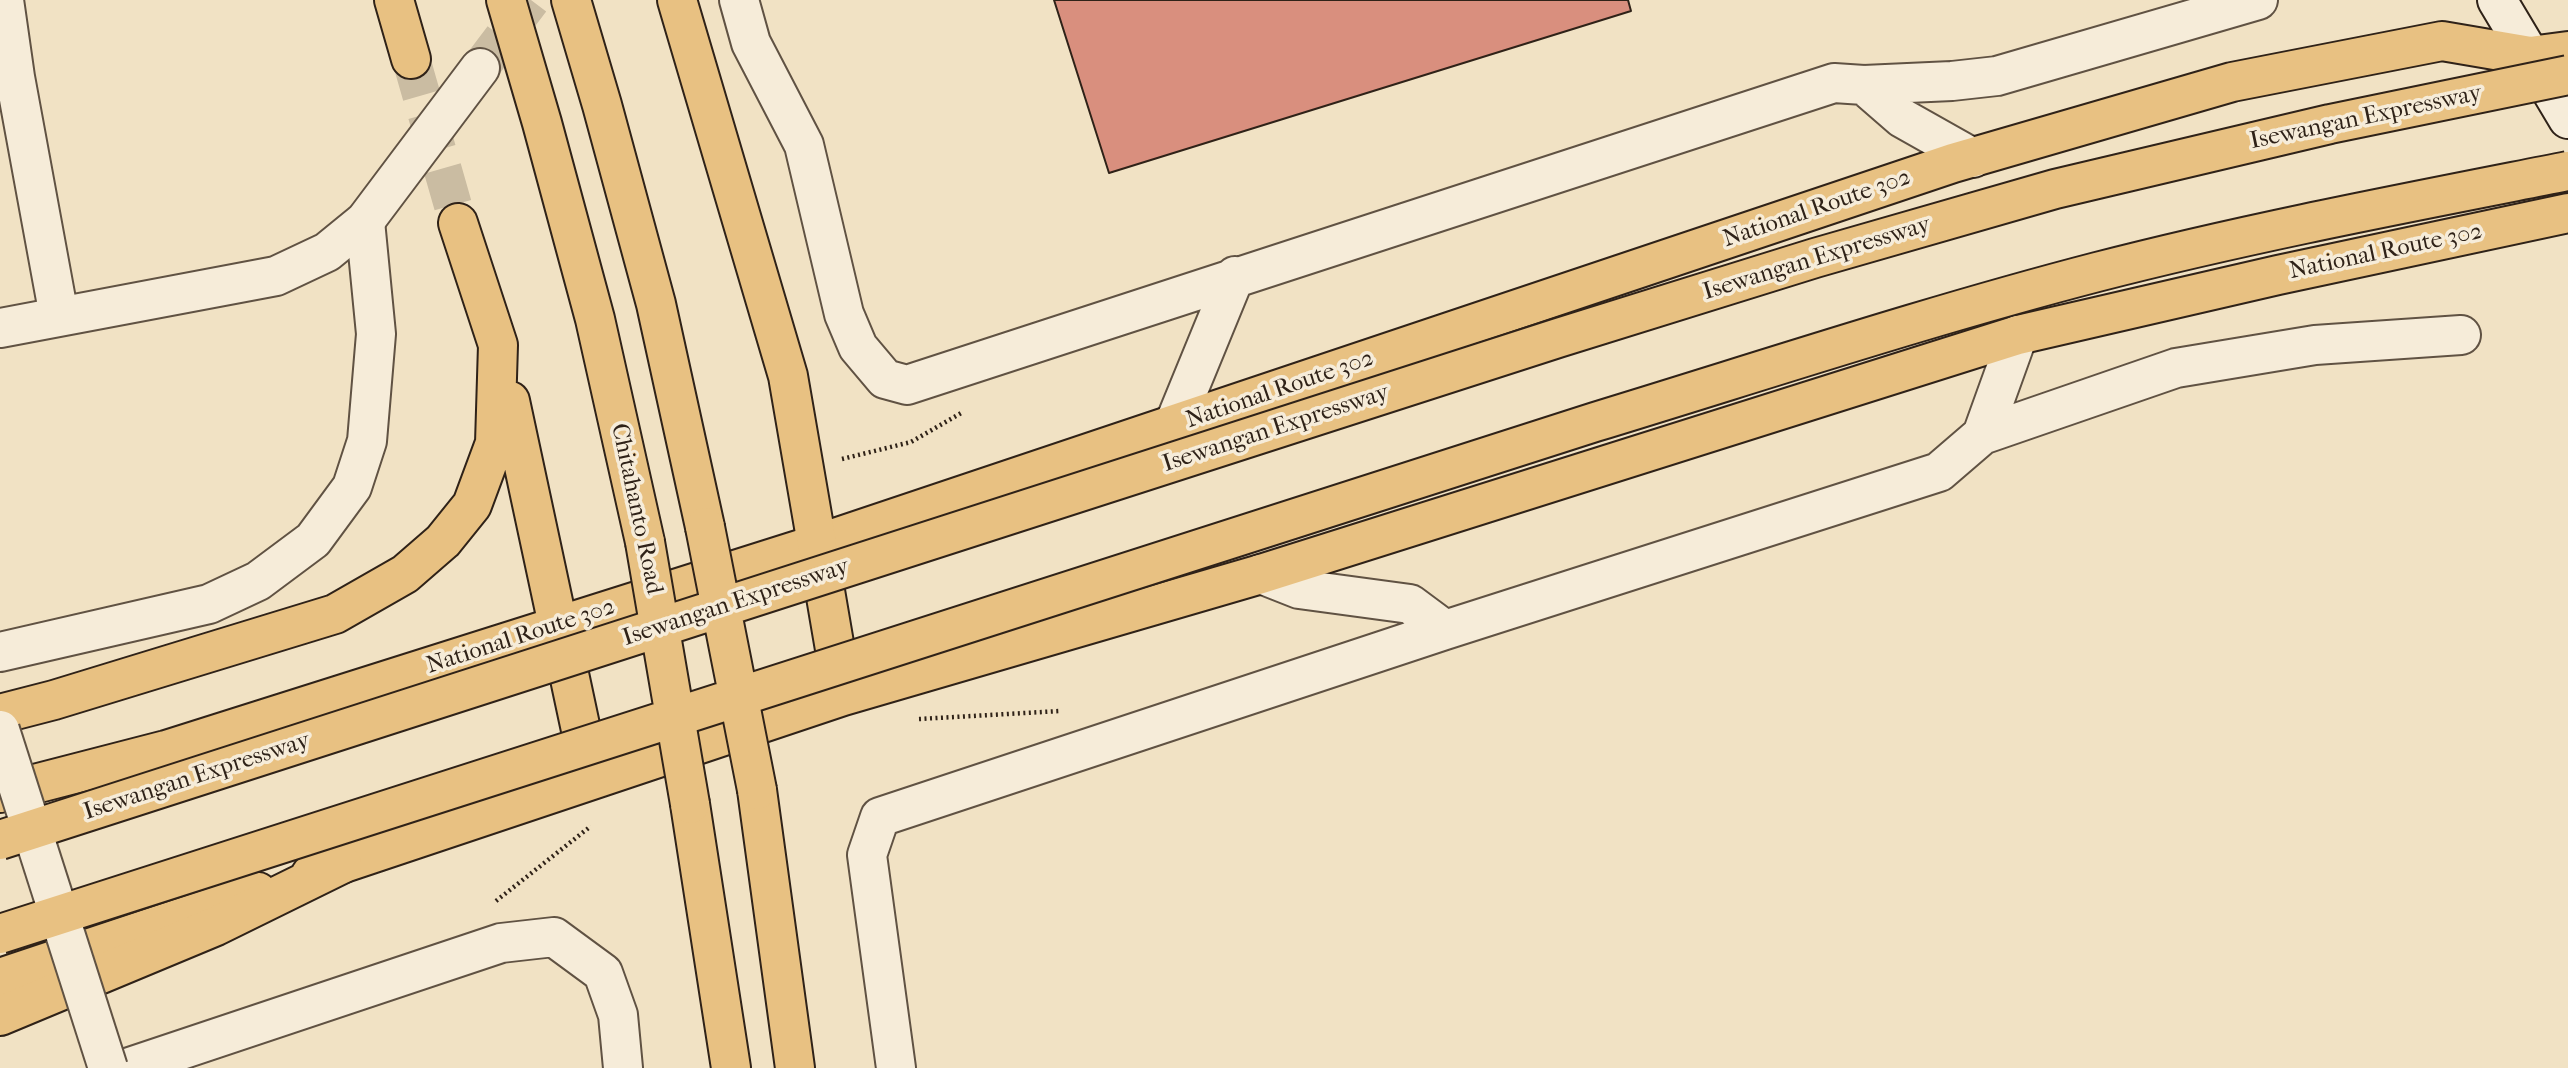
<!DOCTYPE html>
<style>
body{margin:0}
canvas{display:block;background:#f1e2c4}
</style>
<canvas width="2568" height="1068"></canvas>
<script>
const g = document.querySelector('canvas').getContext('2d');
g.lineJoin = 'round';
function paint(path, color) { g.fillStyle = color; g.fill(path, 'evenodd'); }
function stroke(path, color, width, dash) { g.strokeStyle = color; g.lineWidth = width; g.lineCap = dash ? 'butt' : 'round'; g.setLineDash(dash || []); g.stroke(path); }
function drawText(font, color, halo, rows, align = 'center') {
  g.font = font + ' "IM FELL French Canon",serif'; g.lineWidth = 7; g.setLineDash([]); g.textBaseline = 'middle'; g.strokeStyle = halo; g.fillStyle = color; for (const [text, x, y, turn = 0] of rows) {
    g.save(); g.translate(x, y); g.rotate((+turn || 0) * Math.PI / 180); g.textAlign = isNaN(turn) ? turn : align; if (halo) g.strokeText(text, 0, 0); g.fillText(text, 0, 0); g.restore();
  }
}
const building = new Path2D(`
 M1054 0H1628L1631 11 1109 173Z`);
paint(building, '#d98f7e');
stroke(building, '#2f2218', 2);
stroke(new Path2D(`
 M480 68 531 0`), '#cabca2', 38, [38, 19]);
stroke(new Path2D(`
 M411 59 458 223`), '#cabca2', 38, [38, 19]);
const minor = new Path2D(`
 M4 0 15 77 59 316
 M739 0 751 43 804 145 844 314 858 347 885 379 907 385 1834 83 1864 85 1902 118 1973 158
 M1864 85 1952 81 1997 76 2258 0
 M1173 427 1235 276
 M1982 435 2176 368 2315 345 2461 335
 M1261 574 1299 589 1410 604 1445 630
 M0 652 209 604 258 581 313 540 352 487 367 441 376 334 365 221
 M127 1068 501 943 554 937 603 973 618 1015 623 1068
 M896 1068 867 855 880 817 1445 630 1939 472 1982 435 2018 335`);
const tertiary = new Path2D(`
 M0 328 276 276 327 252 365 221 480 68`);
const secondary = new Path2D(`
 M2497 0 2568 119`);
const trunk = new Path2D(`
 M817 544 843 696
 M559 627 591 777
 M0 793 166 750 817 544 1953 163 2232 82 2442 41 2530 56 2568 51
 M311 874 843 696 1261 574 2018 335 2278 275 2568 213
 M0 978 258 892`);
const motorway = new Path2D(`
 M394 0 411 59
 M506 0 542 123 595 319 645 542
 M571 0 602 105 656 304 705 527
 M677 0 788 376 817 544
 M510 401 558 625
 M0 714 54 700 335 614 405 574 443 541 472 505 495 443 498 345 458 223
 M757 790 795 1068
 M690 804 731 1068
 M0 1016 216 926 342 864`);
stroke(minor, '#605243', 42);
stroke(tertiary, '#605243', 42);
stroke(secondary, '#2f2218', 42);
stroke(trunk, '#2f2218', 42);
stroke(motorway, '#2f2218', 42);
stroke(new Path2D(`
 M842 459 911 442 963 412
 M919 719 1060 711
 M496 901 591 826`), '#2f2218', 4.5, [2, 3.5]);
stroke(minor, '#f6ecd9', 38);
stroke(tertiary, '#f6ecd9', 38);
stroke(secondary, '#f6ecd9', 38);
stroke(trunk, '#e8c182', 38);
stroke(motorway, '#e8c182', 38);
const minorBridge = new Path2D(`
 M0 730 108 1068`);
const motorwayBridge = new Path2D(`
 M705 527 757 790
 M645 542 690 804
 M0 840 1558 338 1815 258 2055 189 2330 124 2568 75
 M0 934 1595 422C1762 371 1928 316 2097 272 2252 232 2411 202 2568 171`);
stroke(minorBridge, '#605243', 42, []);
stroke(motorwayBridge, '#2f2218', 42, []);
stroke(minorBridge, '#f6ecd9', 38);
stroke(motorwayBridge, '#e8c182', 38);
drawText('24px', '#2f2218', '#f6ecd9', [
 ["Isewangan Expressway",2366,118,-12],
 ["National Route 302",1817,209,-19],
 ["National Route 302",2386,252,-12],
 ["Isewangan Expressway",1817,259,-17],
 ["National Route 302",1280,390,-19],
 ["Isewangan Expressway",1276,429,-18],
 ["Chitahanto Road",636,509,78],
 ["Isewangan Expressway",736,603,-18],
 ["National Route 302",521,637,-18],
 ["Isewangan Expressway",197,777,-18]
]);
</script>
